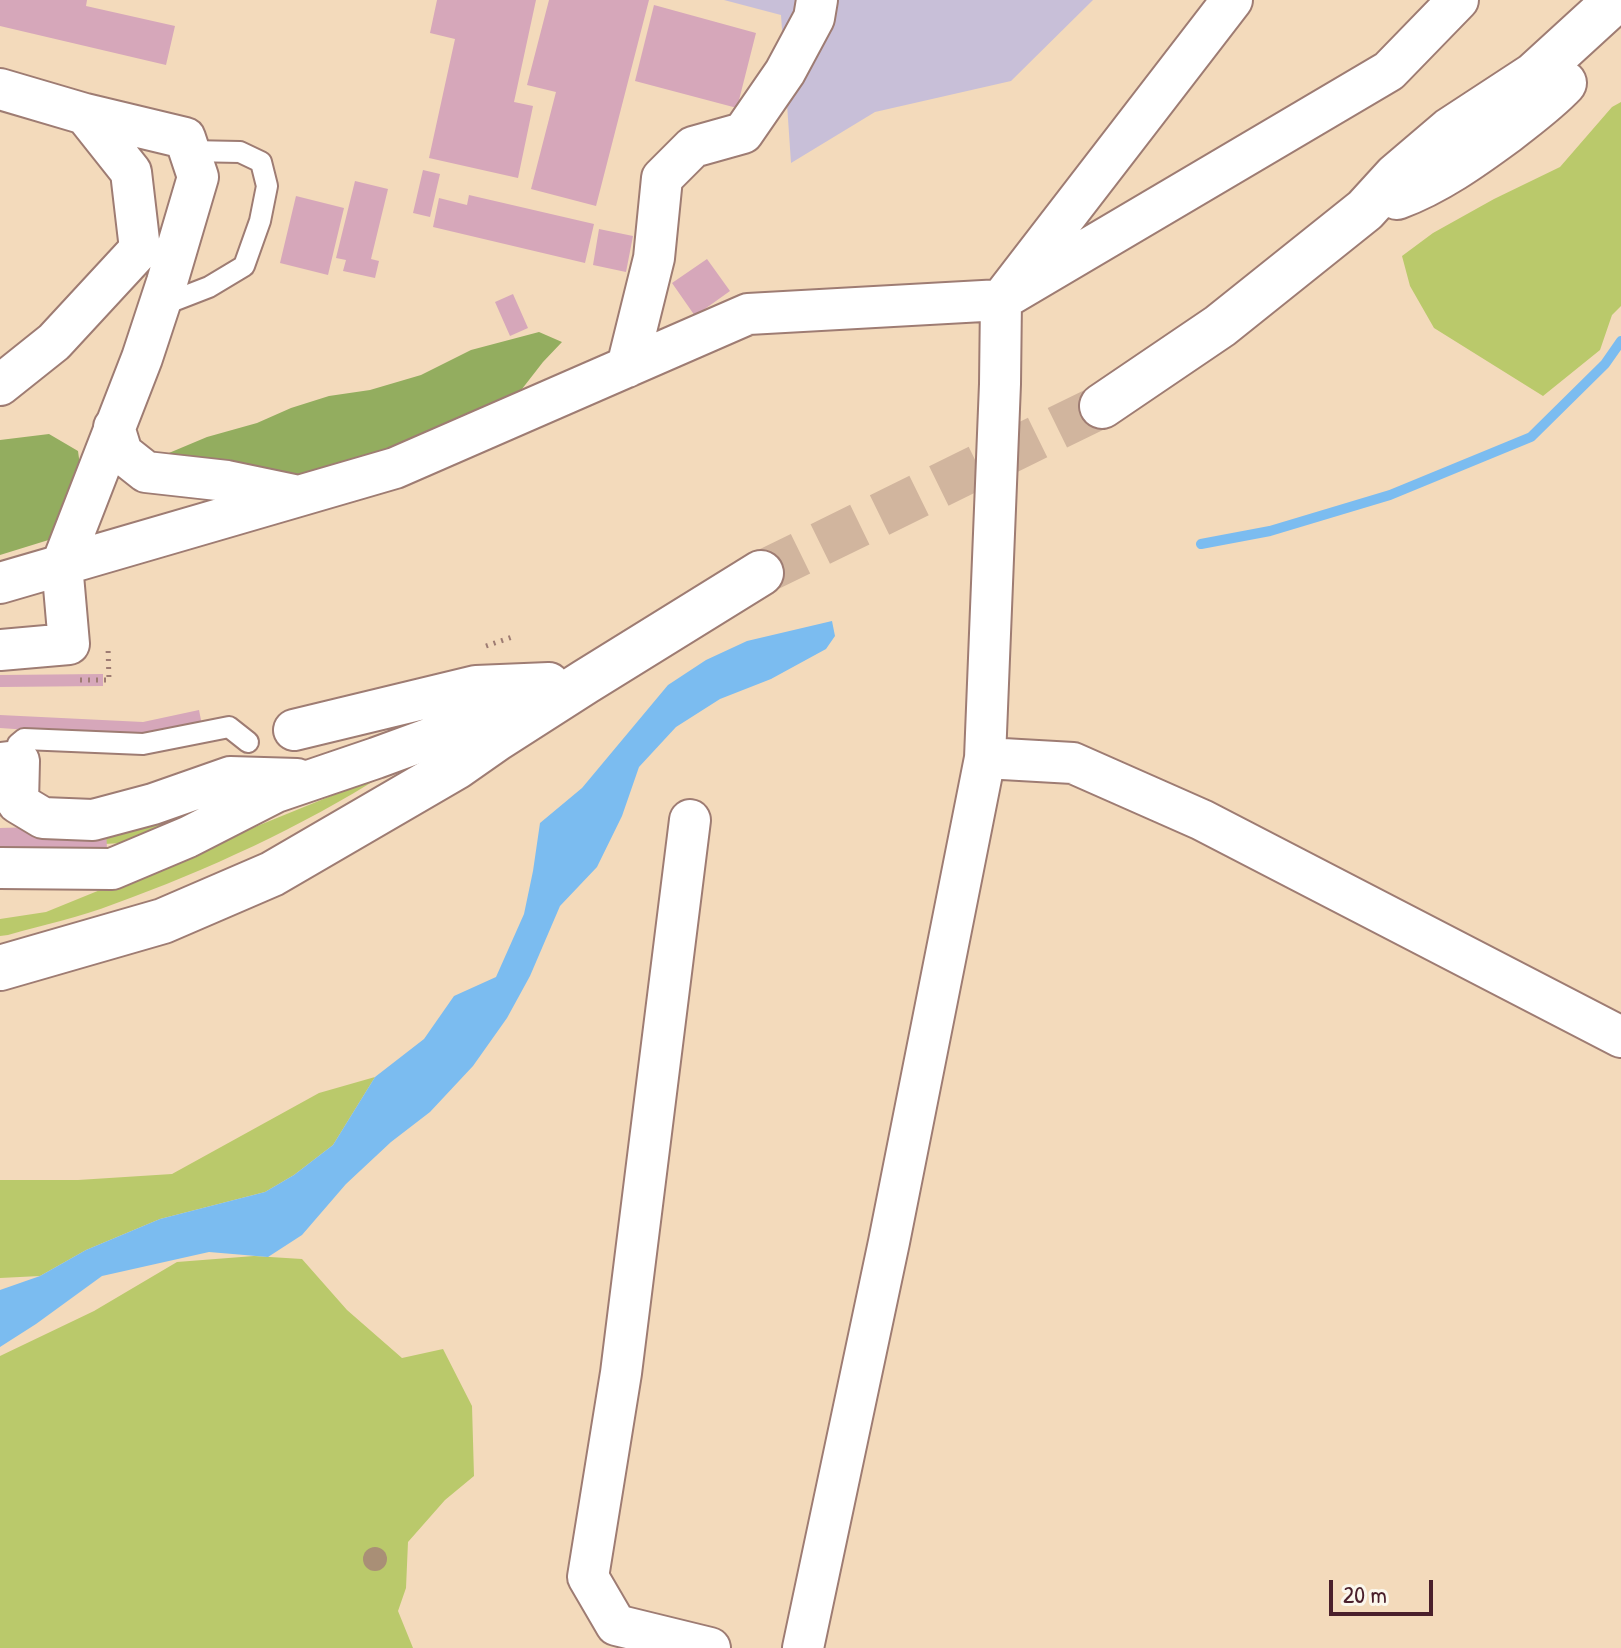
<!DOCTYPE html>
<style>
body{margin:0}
#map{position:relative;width:1621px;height:1648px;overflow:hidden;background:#f3dabb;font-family:"Patrick Hand",sans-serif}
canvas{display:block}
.scale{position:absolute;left:1329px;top:1580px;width:104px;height:36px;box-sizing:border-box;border:4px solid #4a1f2b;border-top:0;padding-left:10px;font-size:24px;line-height:28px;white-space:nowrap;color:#4a1f2b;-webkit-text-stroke:6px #fbf7ec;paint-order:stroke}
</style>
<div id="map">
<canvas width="1621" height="1648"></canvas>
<div class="scale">20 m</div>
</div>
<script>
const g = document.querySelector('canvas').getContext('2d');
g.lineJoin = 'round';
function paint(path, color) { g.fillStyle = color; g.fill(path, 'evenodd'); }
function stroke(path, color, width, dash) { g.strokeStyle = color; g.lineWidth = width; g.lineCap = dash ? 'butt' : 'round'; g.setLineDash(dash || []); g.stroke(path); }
paint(new Path2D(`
 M724 0H1093L1011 81 875 112 791 163 781 15Z`), '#c8bfd8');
paint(new Path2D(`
 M1621 102V306L1612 315 1600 350 1543 396 1434 328 1410 286 1402 256 1433 233 1494 199 1560 167 1612 107Z
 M385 774C301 827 208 870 114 904 80 917 43 925 8 935L0 936V919L46 912Z
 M236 798 123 843 104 844V830Z
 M375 1077 333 1145 294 1175 265 1192 160 1219 86 1250 40 1276 0 1278V1180H78L172 1174 319 1093Z
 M254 1256 302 1259 347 1310 402 1358 443 1349 472 1406 474 1476 445 1500 408 1542 406 1588 398 1611 413 1648H0V1356L94 1311 177 1262Z`), '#bac96b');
paint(new Path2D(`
 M539 332 562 342 543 362 515 398 309 483 157 458 207 437 257 423 291 408 329 396 370 390 421 375 471 350Z
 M49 434 78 451 82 480 55 538 0 555V440Z`), '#93ad5f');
paint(new Path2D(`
 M832 621 835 636 826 649 771 679 720 699 676 727 639 767 622 816 597 867 560 906 530 976 507 1018 473 1066 430 1112 391 1142 346 1184 302 1235 268 1257 209 1252 102 1276 36 1324 0 1347V1290L40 1276 86 1250 160 1219 265 1192 294 1175 333 1145 375 1077 424 1039 454 996 496 977 524 914 533 871 540 823 582 788 668 685 706 660 747 641Z`), '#7bbcf0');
stroke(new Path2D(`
 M1201 544 1270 531 1390 495 1531 437 1605 364 1621 341`), '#7bbcf0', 10);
paint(new Path2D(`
 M0 0H87L86 6 175 26 166 65 0 26Z
 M437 0H536L514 102 533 106 518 178 429 158 455 39 430 33Z
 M549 0H649L596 206 531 189 556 92 527 85Z
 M654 5 756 33 737 108 635 81Z
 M423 170 440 174 430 217 413 213Z
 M355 181 388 189 371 259 379 261 375 278 343 271 346 260 336 258Z
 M469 195 594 224 585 263 433 227 439 198 467 205Z
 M296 196 344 208 328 275 280 263Z
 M599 229 633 236 626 272 593 265Z
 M707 259 730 291 695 316 672 283Z
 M513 294 528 328 510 336 495 302Z
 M103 674V686L0 687V675Z
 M199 710 202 725 144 738 0 728V715L143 722Z
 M106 825 107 850 0 854V828Z`), '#d6a7ba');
stroke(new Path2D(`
 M761 573 1102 406`), '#d1b59e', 44, [44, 22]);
const lane = new Path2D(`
 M160 306 209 287 244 266 260 221 267 186 261 162 240 152 189 151
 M19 761 18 744 24 739 143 744 229 727 248 742`);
const street = new Path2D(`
 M0 89 85 114 185 138 198 177 167 282 142 358 62 564 69 644 0 650
 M627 367 654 258 662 178 693 147 743 133 785 72 814 18 817 0
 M0 385 54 342 140 249 131 172 85 114
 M114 427 122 453 146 472 227 481 294 495
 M0 583 395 468 748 314 1001 300 1389 71 1458 0
 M294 730 476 686 549 683
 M985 758 1073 763 1202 820 1621 1037
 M0 763 19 761 18 803 43 818 93 820 153 804 230 777 297 779
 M690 820 621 1373 588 1577 616 1625 710 1648
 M0 868 112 869 188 837 276 792 376 758 540 698
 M803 1648 889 1242 985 758 1000 384 1001 300 1232 0`);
const secondary = new Path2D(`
 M1397 197C1437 182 1472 157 1506 132 1526 116 1546 102 1564 83
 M1102 406 1220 326 1365 210 1396 176 1450 130 1534 75 1616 0
 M0 968 163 921 272 874 456 767 496 739 585 682 761 573`);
stroke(lane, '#9e7c73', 24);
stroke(street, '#9e7c73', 44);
stroke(secondary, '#9e7c73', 48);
stroke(new Path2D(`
 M486 646 515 636
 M80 680H109L108 647`), '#9e7c73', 5, [2, 6]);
stroke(lane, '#fff', 20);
stroke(street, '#fff', 40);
stroke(secondary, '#fff', 44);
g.fillStyle = '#a98f76';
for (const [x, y] of [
 [375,1559]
]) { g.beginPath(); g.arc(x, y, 12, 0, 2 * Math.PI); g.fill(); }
</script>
